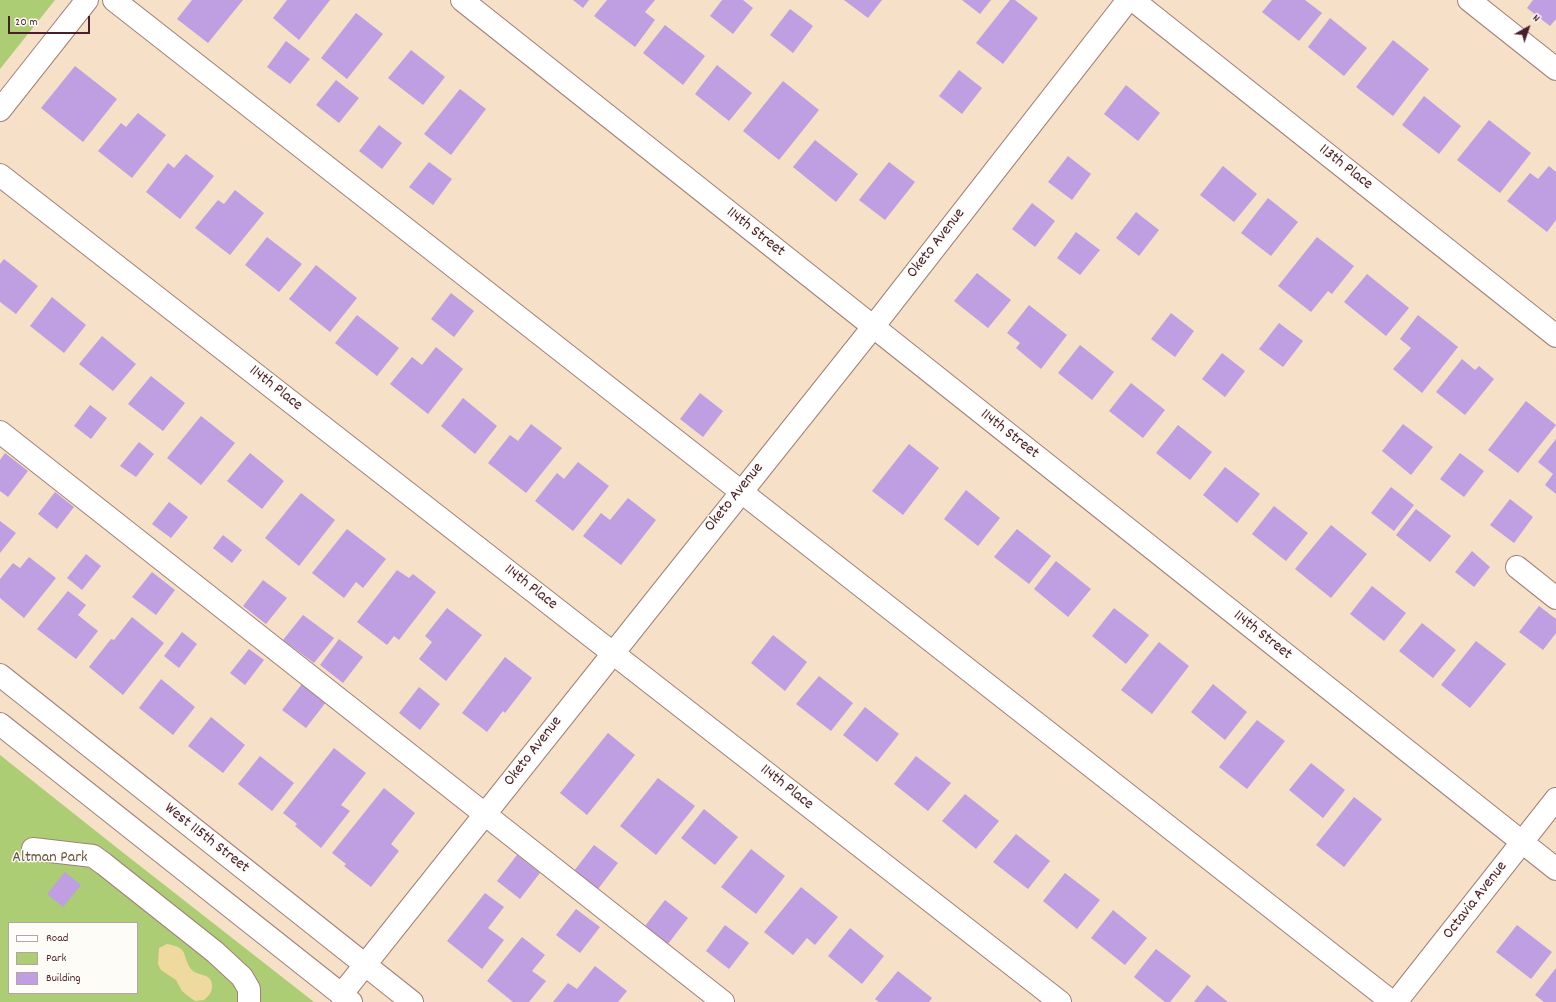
<!DOCTYPE html>
<style>
body{margin:0}
#map{position:relative;width:1556px;height:1002px;overflow:hidden;background:#f6e0c7;font-family:Dekko,sans-serif}
canvas{display:block}
.legend{position:absolute;left:8px;top:922px;width:130px;height:72px;box-sizing:border-box;background:#fdfcf7;border:1px solid #b5a4a5;margin:0;padding:5px 7px;list-style:none;font-size:12px;color:#4a1f2b}
.legend li{display:flex;align-items:center;gap:8px;height:20px}
.legend b{width:20px;border:1px solid #b5a4a5}
.north{position:absolute;left:1508px;top:8px;width:40px;height:40px;-webkit-text-stroke:3px #fdfcf7;paint-order:stroke;rotate:40deg;font-size:11px;font-weight:700;line-height:16px;text-align:center;color:#4a1f2b}
.north::after{content:'';display:block;margin:auto;width:14px;height:18px;background:#4a1f2b;clip-path:polygon(50% 0,100% 100%,50% 72%,0 100%)}
.scale{position:absolute;left:8px;top:16px;width:82px;height:18px;box-sizing:border-box;border:2px solid #4a1f2b;border-top:0;padding-left:5px;font-size:12px;line-height:14px;white-space:nowrap;color:#4a1f2b;-webkit-text-stroke:3px #fdfcf7;paint-order:stroke}
</style>
<div id="map">
<canvas width="1556" height="1002"></canvas>
<ul class="legend">
<li><b style="height:5px;background:#fff"></b>Road</li>
<li><b style="height:11px;background:#adcd74"></b>Park</li>
<li><b style="height:11px;background:#bf9ee2"></b>Building</li>
</ul>
<div class="north">N</div>
<div class="scale">20 m</div>
</div>
<script>
const g = document.querySelector('canvas').getContext('2d');
g.lineJoin = 'round';
function paint(path, color) { g.fillStyle = color; g.fill(path, 'evenodd'); }
function stroke(path, color, width, dash) { g.strokeStyle = color; g.lineWidth = width; g.lineCap = dash ? 'butt' : 'round'; g.setLineDash(dash || []); g.stroke(path); }
function drawText(font, color, halo, rows, align = 'center') {
  g.font = font + ' Dekko,sans-serif'; g.lineWidth = 3; g.setLineDash([]); g.textBaseline = 'middle'; g.strokeStyle = halo; g.fillStyle = color; for (const [text, x, y, turn = 0] of rows) {
    g.save(); g.translate(x, y); g.rotate((+turn || 0) * Math.PI / 180); g.textAlign = isNaN(turn) ? turn : align; if (halo) g.strokeText(text, 0, 0); g.fillText(text, 0, 0); g.restore();
  }
}
paint(new Path2D(`
 M0 0H55L0 69Z
 M0 755 121 851 314 1002H0ZM9 923H137V993H9Z`), '#adcd74');
paint(new Path2D(`
 M167 944C190 948 181 955 191 969 197 977 213 972 212 987 212 993 208 996 204 1000L195 1001 188 996 182 991 176 980 161 970 158 964 159 948Z`), '#eeda9e');
paint(new Path2D(`
 M192 0H243L208 43 177 19Z
 M287 0H330L299 40 273 18Z
 M573 0H589L583 8Z
 M607 0H655L645 12 655 20 635 47 594 16Z
 M722 0H743L753 8 733 34 710 16Z
 M844 0H882L868 18Z
 M962 0H991L980 14Z
 M1010 0H1015L1038 18 1003 64 976 43Z
 M1272 0H1305L1322 13 1299 41 1262 12Z
 M1533 0H1556V19L1550 26 1527 8Z
 M790 9 813 26 793 53 770 35Z
 M356 13 383 34 347 79 321 58Z
 M1330 18 1367 48 1344 76 1308 47Z
 M665 25 705 56 683 85 643 53Z
 M1393 40 1429 69 1393 116 1356 87Z
 M286 41 310 59 290 84 267 67Z
 M411 50 445 77 423 105 388 78Z
 M717 65 752 93 729 121 695 94Z
 M75 66 117 99 83 142 41 108Z
 M959 70 982 88 962 114 939 96Z
 M336 80 359 98 339 123 316 105Z
 M783 81 819 110 779 160 743 131Z
 M1126 85 1160 113 1138 141 1104 114Z
 M460 89 486 109 451 155 424 134Z
 M1424 96 1461 126 1439 154 1402 125Z
 M138 113 166 135 132 178 98 151 121 123 126 127Z
 M1489 120 1531 153 1500 193 1457 160Z
 M379 125 402 143 382 169 359 151Z
 M815 140 858 174 836 202 793 167Z
 M186 154 214 176 180 219 146 192 168 163 174 168Z
 M1068 156 1091 174 1072 200 1048 182Z
 M429 162 452 179 433 205 409 187Z
 M889 162 915 182 885 220 859 200Z
 M1223 166 1257 194 1234 222 1200 195Z
 M1549 166 1556 172V220L1547 232 1507 201 1530 173 1538 179Z
 M235 190 264 213 230 255 195 228 218 200 224 204Z
 M1268 198 1298 222 1271 256 1241 233Z
 M1032 203 1055 221 1035 247 1012 229Z
 M1136 212 1159 230 1139 256 1116 238Z
 M1076 232 1100 250 1080 275 1057 258Z
 M267 237 302 264 279 292 245 265Z
 M1317 237 1354 266 1332 294 1328 291 1311 312 1278 286Z
 M4 259 38 286 16 314 0 302V264Z
 M316 265 357 298 330 332 289 299Z
 M977 273 1011 300 988 328 954 301Z
 M1367 274 1409 308 1386 336 1344 302Z
 M451 293 474 311 454 337 431 319Z
 M52 297 86 325 64 353 30 326Z
 M1029 305 1067 335 1041 369 1016 348 1020 343 1007 333Z
 M1171 313 1194 331 1175 357 1151 339Z
 M357 315 399 348 377 376 335 343Z
 M1418 315 1458 347 1422 393 1393 369 1411 348 1400 339Z
 M1279 323 1303 341 1283 367 1259 349Z
 M102 336 136 364 113 391 79 364Z
 M1080 345 1114 372 1092 400 1058 373Z
 M436 347 463 369 428 414 390 384 412 357 422 365Z
 M1222 353 1245 371 1225 397 1202 379Z
 M1462 359 1475 370 1479 366 1494 379 1465 415 1436 392Z
 M151 376 185 403 163 431 128 404Z
 M1131 383 1165 410 1143 438 1109 411Z
 M700 393 723 411 703 437 680 419Z
 M463 398 497 426 475 454 441 426Z
 M1526 401 1556 425 1518 473 1488 450Z
 M90 405 107 418 91 439 74 426Z
 M201 416 235 443 201 485 167 458Z
 M531 424 562 448 526 493 488 463 510 435 518 441Z
 M1403 424 1433 447 1411 475 1382 451Z
 M1178 425 1212 452 1190 480 1156 453Z
 M1556 439V494L1545 485 1553 474 1538 462Z
 M139 442 154 454 136 477 120 466Z
 M909 444 939 468 903 515 872 491Z
 M5 453 28 471 8 497 0 491V460Z
 M250 453 284 481 262 509 227 481Z
 M1460 453 1484 471 1464 497 1440 479Z
 M578 462 609 486 573 531 535 501 557 473 564 479Z
 M1225 467 1260 494 1237 523 1203 495Z
 M1391 487 1414 505 1394 531 1371 513Z
 M966 490 1000 518 978 546 944 519Z
 M55 492 74 507 57 529 38 514Z
 M301 493 335 520 299 566 265 538Z
 M628 498 656 520 621 565 583 536 601 513 610 520Z
 M1510 499 1533 517 1514 543 1490 525Z
 M169 502 188 517 171 538 152 524Z
 M1274 506 1308 533 1286 561 1252 534Z
 M1416 509 1451 536 1430 562 1396 535Z
 M0 521 16 533 0 553Z
 M1331 525 1367 554 1331 598 1295 569Z
 M347 529 386 559 363 588 356 582 344 598 312 573Z
 M1017 529 1051 556 1029 584 994 557Z
 M223 535 242 550 232 563 213 548Z
 M1472 551 1490 567 1474 587 1455 572Z
 M86 554 101 566 82 590 67 578Z
 M29 557 56 578 24 618 0 598V579L13 563 20 568Z
 M1056 561 1091 589 1068 617 1034 589Z
 M397 570 409 578 413 574 436 592 399 640 394 636 387 645 357 622Z
 M152 572 175 590 156 615 132 597Z
 M263 580 287 598 266 624 243 606Z
 M1372 586 1406 613 1384 641 1350 614Z
 M68 591 86 605 78 615 98 631 76 659 37 629Z
 M1539 606 1556 619V633L1543 650 1519 632Z
 M447 608 482 635 446 681 419 659 432 642 425 636Z
 M1114 608 1149 635 1126 664 1092 636Z
 M303 615 334 638 314 663 283 640Z
 M132 617 164 643 123 695 89 667 111 639 114 640Z
 M1422 623 1456 650 1433 678 1399 651Z
 M182 632 197 644 179 668 164 656Z
 M773 635 807 662 785 691 751 663Z
 M339 639 363 657 343 683 320 665Z
 M1476 641 1506 664 1470 708 1441 685Z
 M1159 642 1189 666 1152 714 1121 690Z
 M249 649 264 660 245 685 230 673Z
 M505 657 532 678 505 713 503 711 487 732 462 713Z
 M819 676 853 703 831 731 796 704Z
 M161 679 195 707 173 735 139 708Z
 M302 684 326 702 306 728 282 710Z
 M1213 684 1247 712 1225 740 1191 712Z
 M419 687 440 704 420 730 399 713Z
 M865 707 899 734 877 762 843 735Z
 M211 717 245 745 223 773 188 746Z
 M1257 720 1285 741 1247 789 1219 767Z
 M608 733 635 755 587 815 560 793Z
 M334 748 366 773 341 805 350 811 321 848 295 826 297 824 283 813Z
 M260 756 294 783 272 811 238 784Z
 M916 756 951 783 928 811 894 784Z
 M1311 763 1345 790 1323 818 1289 790Z
 M658 778 695 806 656 855 620 826Z
 M384 788 415 813 391 844 399 851 371 887 344 866 346 864 332 853Z
 M965 794 999 821 976 849 942 821Z
 M1354 797 1382 819 1344 867 1316 845Z
 M704 809 738 837 715 865 681 838Z
 M1016 834 1050 861 1028 889 993 862Z
 M594 845 618 863 598 889 574 871Z
 M751 849 785 876 756 914 721 887Z
 M517 855 540 873 520 899 497 881Z
 M65 872 81 885 63 907 47 894Z
 M1065 873 1100 900 1077 929 1043 901Z
 M801 887 838 917 815 945 807 938 793 955 764 932Z
 M485 893 504 907 488 928 504 940 482 969 447 941Z
 M665 900 688 918 668 944 645 926Z
 M576 909 600 927 580 953 556 935Z
 M1113 910 1147 938 1125 965 1091 938Z
 M725 925 749 943 729 969 706 951Z
 M1517 925 1552 952 1531 979 1496 952Z
 M850 928 884 956 862 984 828 956Z
 M522 937 545 955 532 971 546 981 529 1002H513L487 981Z
 M1156 949 1191 976 1170 1002H1165L1134 977Z
 M595 966 627 991 618 1002H553L568 983 577 989Z
 M1556 968V1002H1544L1535 995Z
 M898 971 932 998 929 1002H879L875 999Z
 M1207 985 1228 1002H1194Z`), '#bf9ee2');
const minor = new Path2D(`
 M114 0 1392 1002
 M462 0 1556 869
 M1133 0 1556 336
 M1469 0 1556 69
 M0 110 87 0
 M0 175 1060 1002
 M0 432 723 1002
 M1517 567 1556 598
 M0 675 412 1002
 M0 724 351 1002
 M33 849 93 856 104 864 215 952 242 977 249 989V1002
 M341 995 873 327 1128 0
 M1396 1002 1556 799`);
stroke(minor, '#a08079', 24);
stroke(minor, '#fff', 22);
drawText('16px', '#4a1f2b', '#fdfcf7', [
 ["113th Place",1345,168,38],
 ["114th Street",755,233,38],
 ["Oketo Avenue",937,244,-52],
 ["114th Place",275,389,38],
 ["114th Street",1009,435,38],
 ["Oketo Avenue",735,498,-51],
 ["114th Place",530,588,38],
 ["114th Street",1262,636,38],
 ["Oketo Avenue",534,752,-52],
 ["114th Place",786,788,38],
 ["West 115th Street",206,839,38],
 ["Octavia Avenue",1476,901,-52]
]);
drawText('16px', '#685341', '#fdfcf7', [
 ["Altman Park",50,859]
]);
</script>
